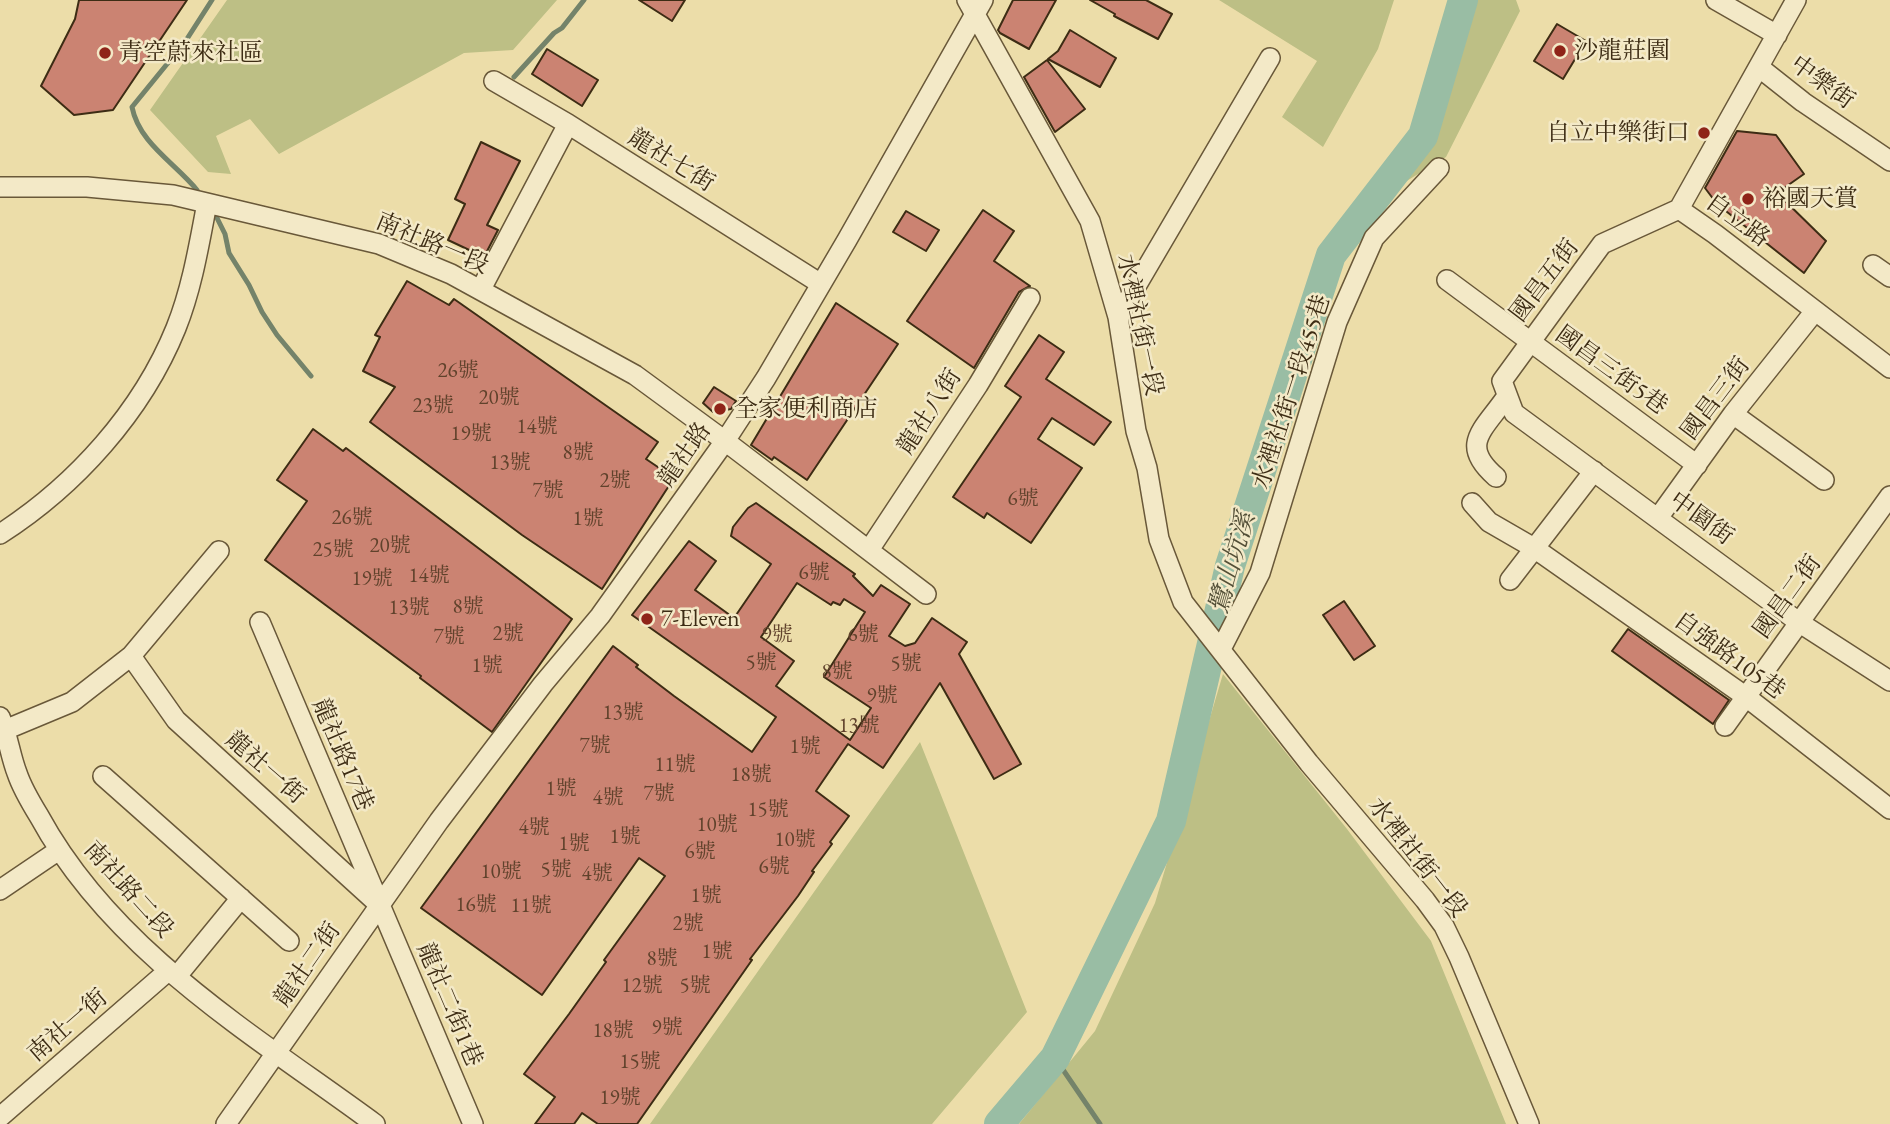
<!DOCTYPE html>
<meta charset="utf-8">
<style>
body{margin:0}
canvas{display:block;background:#ecdda9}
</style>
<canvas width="1890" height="1124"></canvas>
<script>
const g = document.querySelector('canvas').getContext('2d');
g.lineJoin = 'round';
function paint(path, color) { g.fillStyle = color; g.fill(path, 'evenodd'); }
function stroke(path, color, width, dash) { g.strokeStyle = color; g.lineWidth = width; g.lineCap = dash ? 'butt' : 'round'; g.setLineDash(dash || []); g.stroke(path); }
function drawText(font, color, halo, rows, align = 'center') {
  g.font = font + ' "EB Garamond","Noto Serif TC",serif'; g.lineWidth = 5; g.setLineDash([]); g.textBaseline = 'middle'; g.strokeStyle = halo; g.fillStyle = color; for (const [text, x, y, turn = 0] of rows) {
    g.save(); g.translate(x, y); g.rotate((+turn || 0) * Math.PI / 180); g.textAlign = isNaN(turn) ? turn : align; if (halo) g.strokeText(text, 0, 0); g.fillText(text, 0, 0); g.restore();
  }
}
paint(new Path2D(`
 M227 0H557L513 50 464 53 279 154 250 119 216 136 231 174 208 172 150 110Z
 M1219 0H1394L1378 49 1323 147 1282 117 1317 61Z
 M1476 0H1516L1520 11 1446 157 1405 182 1435 138Z
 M1223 674 1347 829 1431 941 1506 1124H1019L1095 1031 1155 903Z
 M920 742 1027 1012 932 1124H650Z`), '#bdbf85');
stroke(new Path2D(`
 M514 77 554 33 562 28 584 0
 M197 190C175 163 139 143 132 107L185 42 212 0
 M216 216 225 234 229 253 249 285 262 312 277 335 311 376
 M1055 1058 1100 1124`), '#74836a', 5);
stroke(new Path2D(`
 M999 1124 1055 1058 1171 821 1230 566 1331 255 1423 136 1463 0`), '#99bda4', 30);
const building = new Path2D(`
 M79 0H187L113 110 74 115 41 86 75 19Z
 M639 0H685L672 21Z
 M1013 0H1056L1029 49 1000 33 998 30Z
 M1090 0H1146L1172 14 1158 39 1114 16 1115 14Z
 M1557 24 1586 41 1563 79 1534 61Z
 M1070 30 1116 58 1100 87 1048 59 1058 51Z
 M547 49 598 80 582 106 532 74Z
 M1047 60 1085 109 1055 132 1024 77Z
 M1737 131 1776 135 1804 174 1777 193 1826 241 1804 273 1717 204 1705 188Z
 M481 142 520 161 487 225 498 230 484 257 448 240 465 204 455 199Z
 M983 210 1014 231 994 261 1030 286 1019 292 974 368 907 321Z
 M906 211 939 230 926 251 893 232Z
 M407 281 449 305 454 299 658 442 646 459 674 478 602 589 522 535 370 422 395 387 363 371 380 337 375 335Z
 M836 303 898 344 807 480 774 457 772 460 751 445Z
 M1039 335 1064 352 1046 379 1111 422 1094 445 1052 418 1038 439 1082 468 1031 543 987 513 984 518 953 497 1021 397 1005 386Z
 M714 387 736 401 731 409 713 412 703 403Z
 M313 429 343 451 346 448 572 619 492 732 420 678 421 676 265 560 307 501 277 480Z
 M756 503 855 574 853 576 873 596 881 585 910 604 889 636 905 646 915 643 932 618 967 642 959 654 1021 764 994 779 940 683 883 768 848 744 816 791 849 816 830 842 832 844 812 871 814 872 798 896 750 959 752 960 637 1124H598L582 1113 574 1124H535L555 1097 524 1074 569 1014 606 962 604 960 665 876 639 858 542 995 421 908 613 646 638 665 636 667 674 696 752 752 776 717 632 615 689 541 716 561 695 590 734 618 771 564 731 536 733 527 748 508ZM797 583 831 605 833 602 840 605 844 599 865 612 824 677 871 708 850 740 776 686 794 661 761 637Z
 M1344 601 1375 646 1354 660 1323 615Z
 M1628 629 1729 700 1713 724 1612 651Z`);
paint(building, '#cb8372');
stroke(building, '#3d2c14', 2);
const minor = new Path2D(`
 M967 0 1090 221 1118 317 1136 431 1147 468 1159 539 1183 602 1309 763 1425 900 1444 926 1459 957 1529 1124
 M1716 0 1777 35
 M1796 0 1679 209 1715 234 1890 368
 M1760 68 1803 102 1890 161
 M494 81 568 124 821 284
 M0 187H87L173 195 379 244 451 274 635 375 725 441 926 594
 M1679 209 1602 244 1502 381 1514 413 1800 623 1890 681
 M1873 265 1890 277
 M1447 280 1697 465
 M481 289 568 124
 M1118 317 1270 58
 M1733 414 1824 480
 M1496 477C1458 444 1484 430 1507 396
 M1472 503 1489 522 1534 548 1745 696 1890 809
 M1658 518 1733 414 1815 311
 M0 534C75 486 142 412 176 328 192 288 199 245 207 203
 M869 550 978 385 1030 298
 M1510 580 1594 471
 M260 622 473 1124
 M1221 649 1260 573 1337 322 1374 238 1439 168
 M131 656 176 720 374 900
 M0 717C8 735 10 755 17 773 22 788 31 803 39 816 113 952 254 1035 375 1124
 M1725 726 1890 496
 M0 732 72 702 131 656 219 551
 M103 776 289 941
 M0 890 59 850
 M177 976 241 898
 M0 1117 168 971
 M226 1124 439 821 543 684 600 616 725 441 766 378 847 240 983 0`);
stroke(minor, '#695839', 22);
stroke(minor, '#f3e9c7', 19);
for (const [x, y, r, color] of [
 [1560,51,7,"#8f2418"],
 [105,53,7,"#8f2418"],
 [1704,133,7,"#8f2418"],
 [1748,199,7,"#8f2418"],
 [720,409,7,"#8f2418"],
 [647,619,7,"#8f2418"]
]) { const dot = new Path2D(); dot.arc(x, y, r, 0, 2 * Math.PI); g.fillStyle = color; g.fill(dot); stroke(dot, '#f3e9c7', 2.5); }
drawText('21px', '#60422c', null, [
 ["26號",458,371],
 ["20號",499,398],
 ["23號",433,406],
 ["14號",537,427],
 ["19號",471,434],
 ["8號",578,453],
 ["13號",510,463],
 ["2號",615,481],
 ["7號",548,491],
 ["6號",1023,499],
 ["26號",352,518],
 ["1號",588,519],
 ["20號",390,546],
 ["25號",333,550],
 ["6號",814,573],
 ["14號",429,576],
 ["19號",372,579],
 ["8號",468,607],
 ["13號",409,608],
 ["2號",508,634],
 ["9號",777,635],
 ["6號",863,635],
 ["7號",449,637],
 ["5號",761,663],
 ["5號",906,664],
 ["1號",487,666],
 ["8號",837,672],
 ["9號",882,696],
 ["13號",623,713],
 ["13號",859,726],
 ["7號",595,746],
 ["1號",805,747],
 ["11號",675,765],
 ["18號",751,775],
 ["1號",561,789],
 ["7號",659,794],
 ["4號",608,798],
 ["15號",768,810],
 ["10號",717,825],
 ["4號",534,828],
 ["1號",625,837],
 ["10號",795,840],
 ["1號",574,844],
 ["6號",700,852],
 ["6號",774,867],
 ["5號",556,870],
 ["10號",501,872],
 ["4號",597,874],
 ["1號",706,896],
 ["16號",476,905],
 ["11號",531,906],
 ["2號",688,924],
 ["1號",717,952],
 ["8號",662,959],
 ["12號",642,986],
 ["5號",695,986],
 ["9號",667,1028],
 ["18號",613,1031],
 ["15號",640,1062],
 ["19號",620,1098]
]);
drawText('24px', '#3d2c14', '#f3e9c7', [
 ["沙龍莊園",1574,51],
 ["青空蔚來社區",119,53],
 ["自立中樂街口",1690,133,"right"],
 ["裕國天賞",1762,199],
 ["全家便利商店",734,409],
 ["7-Eleven",661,619]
], 'left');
drawText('24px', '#3d2c14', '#f3e9c7', [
 ["中樂街",1822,83,36],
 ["龍社七街",671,161,32],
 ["自立路",1737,221,36],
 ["南社路一段",432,244,23],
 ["國昌五街",1545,281,-53],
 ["水裡社街一段",1139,325,78],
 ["國昌三街5巷",1611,371,36],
 ["水裡社街一段455巷",1292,392,-72],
 ["國昌三街",1716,399,-53],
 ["龍社八街",930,412,-57],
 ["龍社路",685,455,-55],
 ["中園街",1701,519,36],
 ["國昌二街",1788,597,-54],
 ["自強路105巷",1729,656,36],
 ["龍社路17巷",342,755,67],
 ["龍社一街",265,768,41],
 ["水裡社街一段",1417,858,52],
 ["南社路二段",128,890,48],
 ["龍社二街",308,965,-55],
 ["龍社二街1巷",449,1005,67],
 ["南社一街",68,1026,-41]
]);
drawText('italic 26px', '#545038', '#f3e9c7', [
 ["鷺山坑溪",1233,563,-74]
]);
</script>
